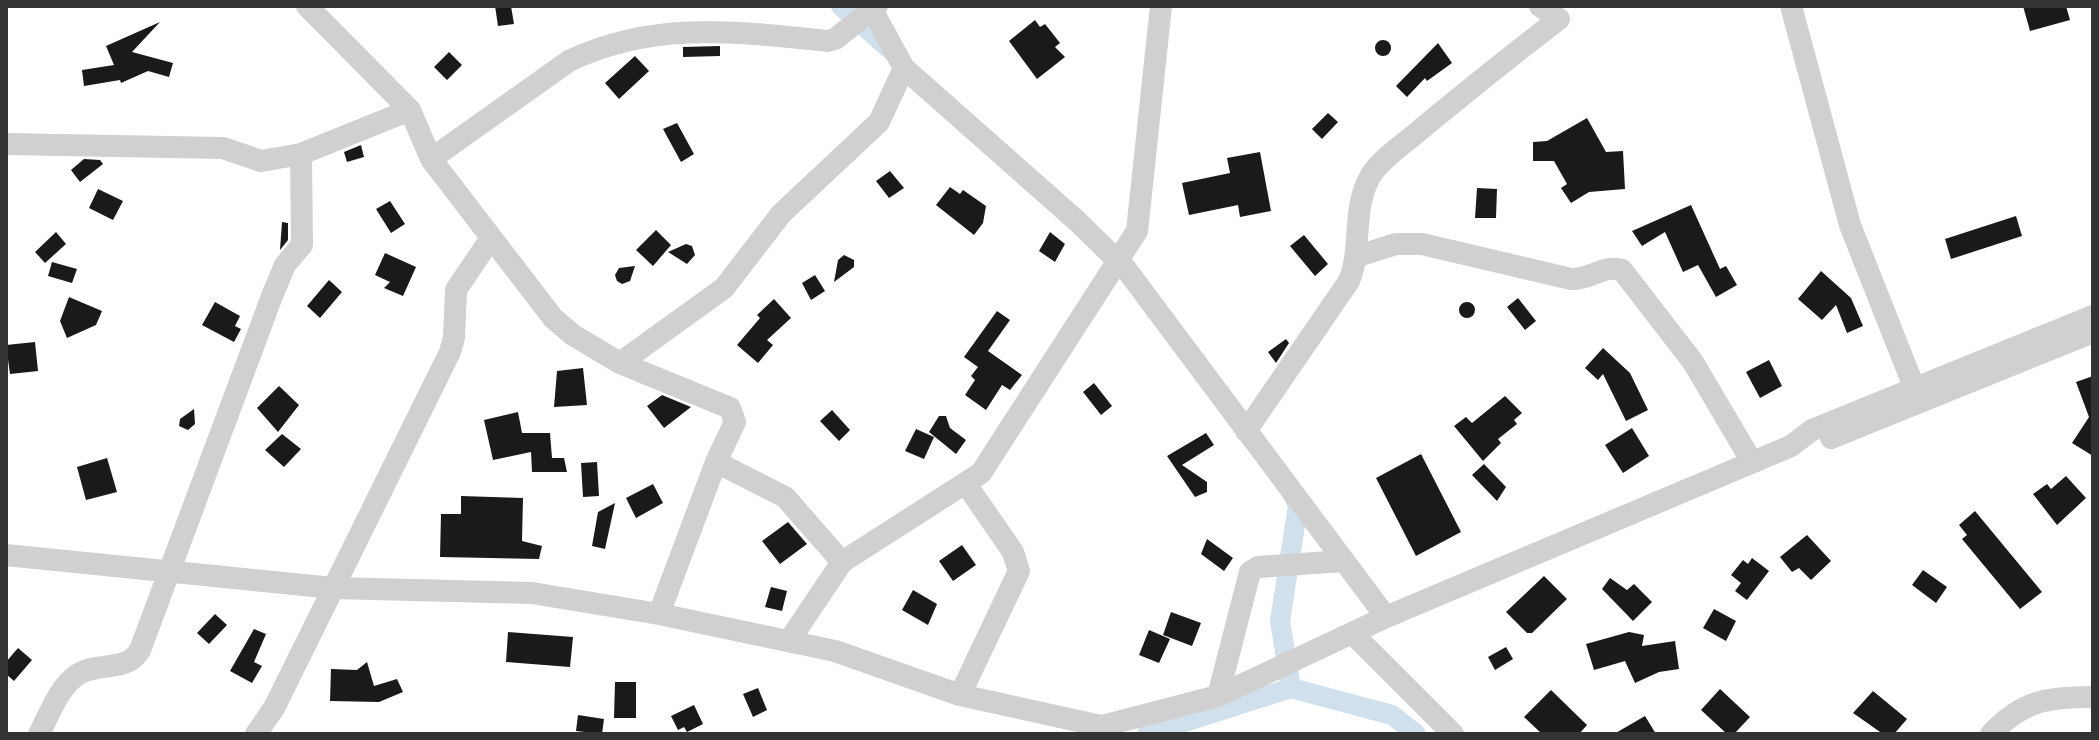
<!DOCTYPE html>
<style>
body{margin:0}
#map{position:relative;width:2099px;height:740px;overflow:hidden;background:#fff;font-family:"Sofia Sans Condensed",sans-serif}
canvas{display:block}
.frame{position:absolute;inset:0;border:8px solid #333;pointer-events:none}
</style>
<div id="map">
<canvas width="2099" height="740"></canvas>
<div class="frame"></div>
</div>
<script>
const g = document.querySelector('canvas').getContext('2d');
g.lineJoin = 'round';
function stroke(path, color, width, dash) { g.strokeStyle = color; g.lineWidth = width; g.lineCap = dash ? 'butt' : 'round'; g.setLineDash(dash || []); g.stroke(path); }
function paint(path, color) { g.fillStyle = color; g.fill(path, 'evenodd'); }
stroke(new Path2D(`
 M841 6 892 51
 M1291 490 1298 506 1280 621 1291 688
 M1147 734 1291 688 1392 715 1416 734`), '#d0e0ec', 20);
paint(new Path2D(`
 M495 6H511L514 24 498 26Z
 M2023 6H2066L2070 20 2030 31Z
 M1035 20 1040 27 1045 24 1060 43 1055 47 1065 57 1037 79 1009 41Z
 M160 22 132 52 173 63 169 77 148 71 121 83 120 80 84 86 82 70 114 65 106 46Z
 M1375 48a8 8 0 1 1 16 0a8 8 0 1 1-16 0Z
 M1438 43 1452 63 1427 81 1425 78 1407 97 1396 86Z
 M720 46V56L683 57V47Z
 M449 52 462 65 447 80 434 67Z
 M635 56 649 71 619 99 605 83Z
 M1328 113 1338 122 1322 139 1312 129Z
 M1587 118 1606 152 1623 151 1625 189 1589 192 1571 203 1561 188 1567 184 1554 161H1533V142L1547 141Z
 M677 123 694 154 681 162 663 129Z
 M361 145 364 157 347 162 344 152Z
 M1260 152 1271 211 1240 217 1238 205 1189 215 1182 183 1230 173 1227 158Z
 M84 159 100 160 103 164 80 182 71 170Z
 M890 171 904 188 889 198 876 181Z
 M950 187 960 194 963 190 986 206 983 223 974 235 936 205Z
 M1477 188 1497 189 1496 218H1475Z
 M98 189 123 201 113 220 89 208Z
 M390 201 405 224 391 233 376 209Z
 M1691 205 1720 269 1726 266 1737 285 1716 297 1698 265 1683 272 1665 232 1642 246 1632 231Z
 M2016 216 2022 236 1951 259 1945 239Z
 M282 222 288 223V240L280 250Z
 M656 230 671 245 653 266 636 250Z
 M56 232 66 244 45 263 35 252Z
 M1050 232 1065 244 1055 262 1039 251Z
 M1304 235 1328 264 1315 276 1290 246Z
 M686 244 692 246 695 255 687 264 668 252Z
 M385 253 416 267 403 296 384 288 390 282 375 275Z
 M844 255 854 260V267L834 282 838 260Z
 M52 262 77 269 72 283 48 276Z
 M635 266 630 281 622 284 617 281 615 275 619 268Z
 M1821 271 1851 298 1863 326 1847 333 1836 305 1822 320 1798 299Z
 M815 275 825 291 811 300 802 283Z
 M329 280 342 292 320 318 307 306Z
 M69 297 102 311 96 325 67 338 60 321Z
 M1518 298 1536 321 1525 330 1507 307Z
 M774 299 791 318 767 340 773 345 758 363 737 345 760 318 757 315Z
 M1459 310a8 8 0 1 1 16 0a8 8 0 1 1-16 0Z
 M215 302 240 316 235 326 241 329 234 342 202 325Z
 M997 311 1010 320 988 351 1022 375 1010 390 1002 385 986 410 965 395 975 380 971 376 978 367 964 357Z
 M1286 339 1289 343 1276 363 1268 352Z
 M35 342 38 371 10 374 6 345Z
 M1603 348 1630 373 1648 410 1626 421 1603 374 1598 380 1585 368Z
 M1769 360 1782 386 1760 398 1746 372Z
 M583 368 587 405 554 407 557 371Z
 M2093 376V456L2072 443 2089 417 2076 382Z
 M1094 383 1112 406 1101 415 1083 392Z
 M279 386 299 405 278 432 257 408Z
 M662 395 691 407 664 428 647 406Z
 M1505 396 1522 413 1514 420 1517 424 1498 439 1501 443 1483 461 1454 426 1466 417 1472 423Z
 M194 409 195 424 188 430 179 426 180 419Z
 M832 410 850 430 839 441 820 421Z
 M518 412 522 433H550L552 458H564L567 472H532L531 452 493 460 484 420Z
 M939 416H946L950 428 966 440 956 454 929 432Z
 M1632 428 1649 456 1623 473 1605 445Z
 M916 429 934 437 924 459 905 451Z
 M1206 433 1214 445 1182 465 1207 482V492L1195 497 1167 456Z
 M282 434 301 449 284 467 265 450Z
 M1421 454 1461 532 1416 556 1376 478Z
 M107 458 117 492 86 500 77 467Z
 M597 462 599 496 583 497 581 463Z
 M1484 464 1506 487 1497 501 1472 475Z
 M2066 476 2086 498 2057 525 2033 494 2047 484 2051 489Z
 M653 484 663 503 636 518 626 498Z
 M461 496 523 498 522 541 542 546 539 559 440 557 441 514H461Z
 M615 503 605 549 592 546 598 512Z
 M1975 511 2042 592 2020 609 1962 539 1967 535 1959 525Z
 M788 522 807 544 780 564 762 541Z
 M1807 535 1831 561 1811 580 1799 568 1792 572 1780 557Z
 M1207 539 1233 558 1224 571 1201 554Z
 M962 545 976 565 953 581 939 561Z
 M1752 558 1769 571 1747 600 1735 591 1741 583 1731 575 1743 560 1748 564Z
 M1923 570 1947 587 1936 603 1912 585Z
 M1544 576 1567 599 1532 633H1527L1506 612Z
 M1610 578 1627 590 1634 584 1652 602 1633 621 1602 589Z
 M771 587 787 591 782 611 765 607Z
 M913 590 937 604 928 625 902 610Z
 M1714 609 1736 621 1726 641 1703 628Z
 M1171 612 1201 623 1192 646 1163 635Z
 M215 614 227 625 209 644 197 633Z
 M254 629 266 634 254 662 262 666 252 683 230 671Z
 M1149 630 1170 639 1159 663 1139 655Z
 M508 632 573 637 570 667 506 662Z
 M1629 632 1644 635 1642 646 1675 641 1679 669 1659 672 1635 683 1625 661 1594 670 1586 644Z
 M1506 647 1513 659 1495 670 1488 657Z
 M18 648 32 660 14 681 6 674V662Z
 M367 662 374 686 397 679 403 692 379 702 330 701 331 669 357 670Z
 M615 682H636V718H614Z
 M758 688 767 710 753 717 743 694Z
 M1720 689 1750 717 1734 734H1727L1701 710Z
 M1551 690 1587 725 1579 734H1542L1524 717Z
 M1873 691 1907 719 1894 734H1883L1853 713Z
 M694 705 703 724 687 732 684 727 678 730 671 716Z
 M578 715 604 719 602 734 576 731Z
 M1645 716 1656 734H1614Z`), '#1a1a1a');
stroke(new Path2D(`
 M307 6 410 110 431 159 553 318 573 335 620 363 730 408 735 422 716 462 785 497 842 562
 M870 6 904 68 1077 221 1126 269 1386 617
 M1791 6 1850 225 1914 387
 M6 144 223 148 261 161 301 154 410 110
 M431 159 569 61C655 20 737 32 828 41L835 39 877 6
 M1358 256 1396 244H1422L1571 279C1590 280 1604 264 1622 270L1693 362 1752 462
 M620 363 724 288 781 214 879 122 904 68
 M1246 431 1349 281C1363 247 1351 209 1371 175 1382 158 1405 143 1420 130 1466 92 1512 55 1559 19L1540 6
 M1831 438 2093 332
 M6 555 333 588 532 593 659 614 835 651 960 695 1101 726
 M659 614 716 462
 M1352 633 1453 734
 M789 641 842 562 981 473 1137 231 1161 6
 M960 695 1019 571 1013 552 966 484
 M1218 696 1250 572 1258 567 1343 561
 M1087 730 1218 696 1386 617 1791 446 1812 430 2093 316
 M39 734C49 715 59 687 77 675 97 661 127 673 140 650L272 296 285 265 302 245 301 154
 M256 734 274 708 450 352 454 338 456 290 491 238
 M1991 734C2023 700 2048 697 2093 697`), '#d0d0d0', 22);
</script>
